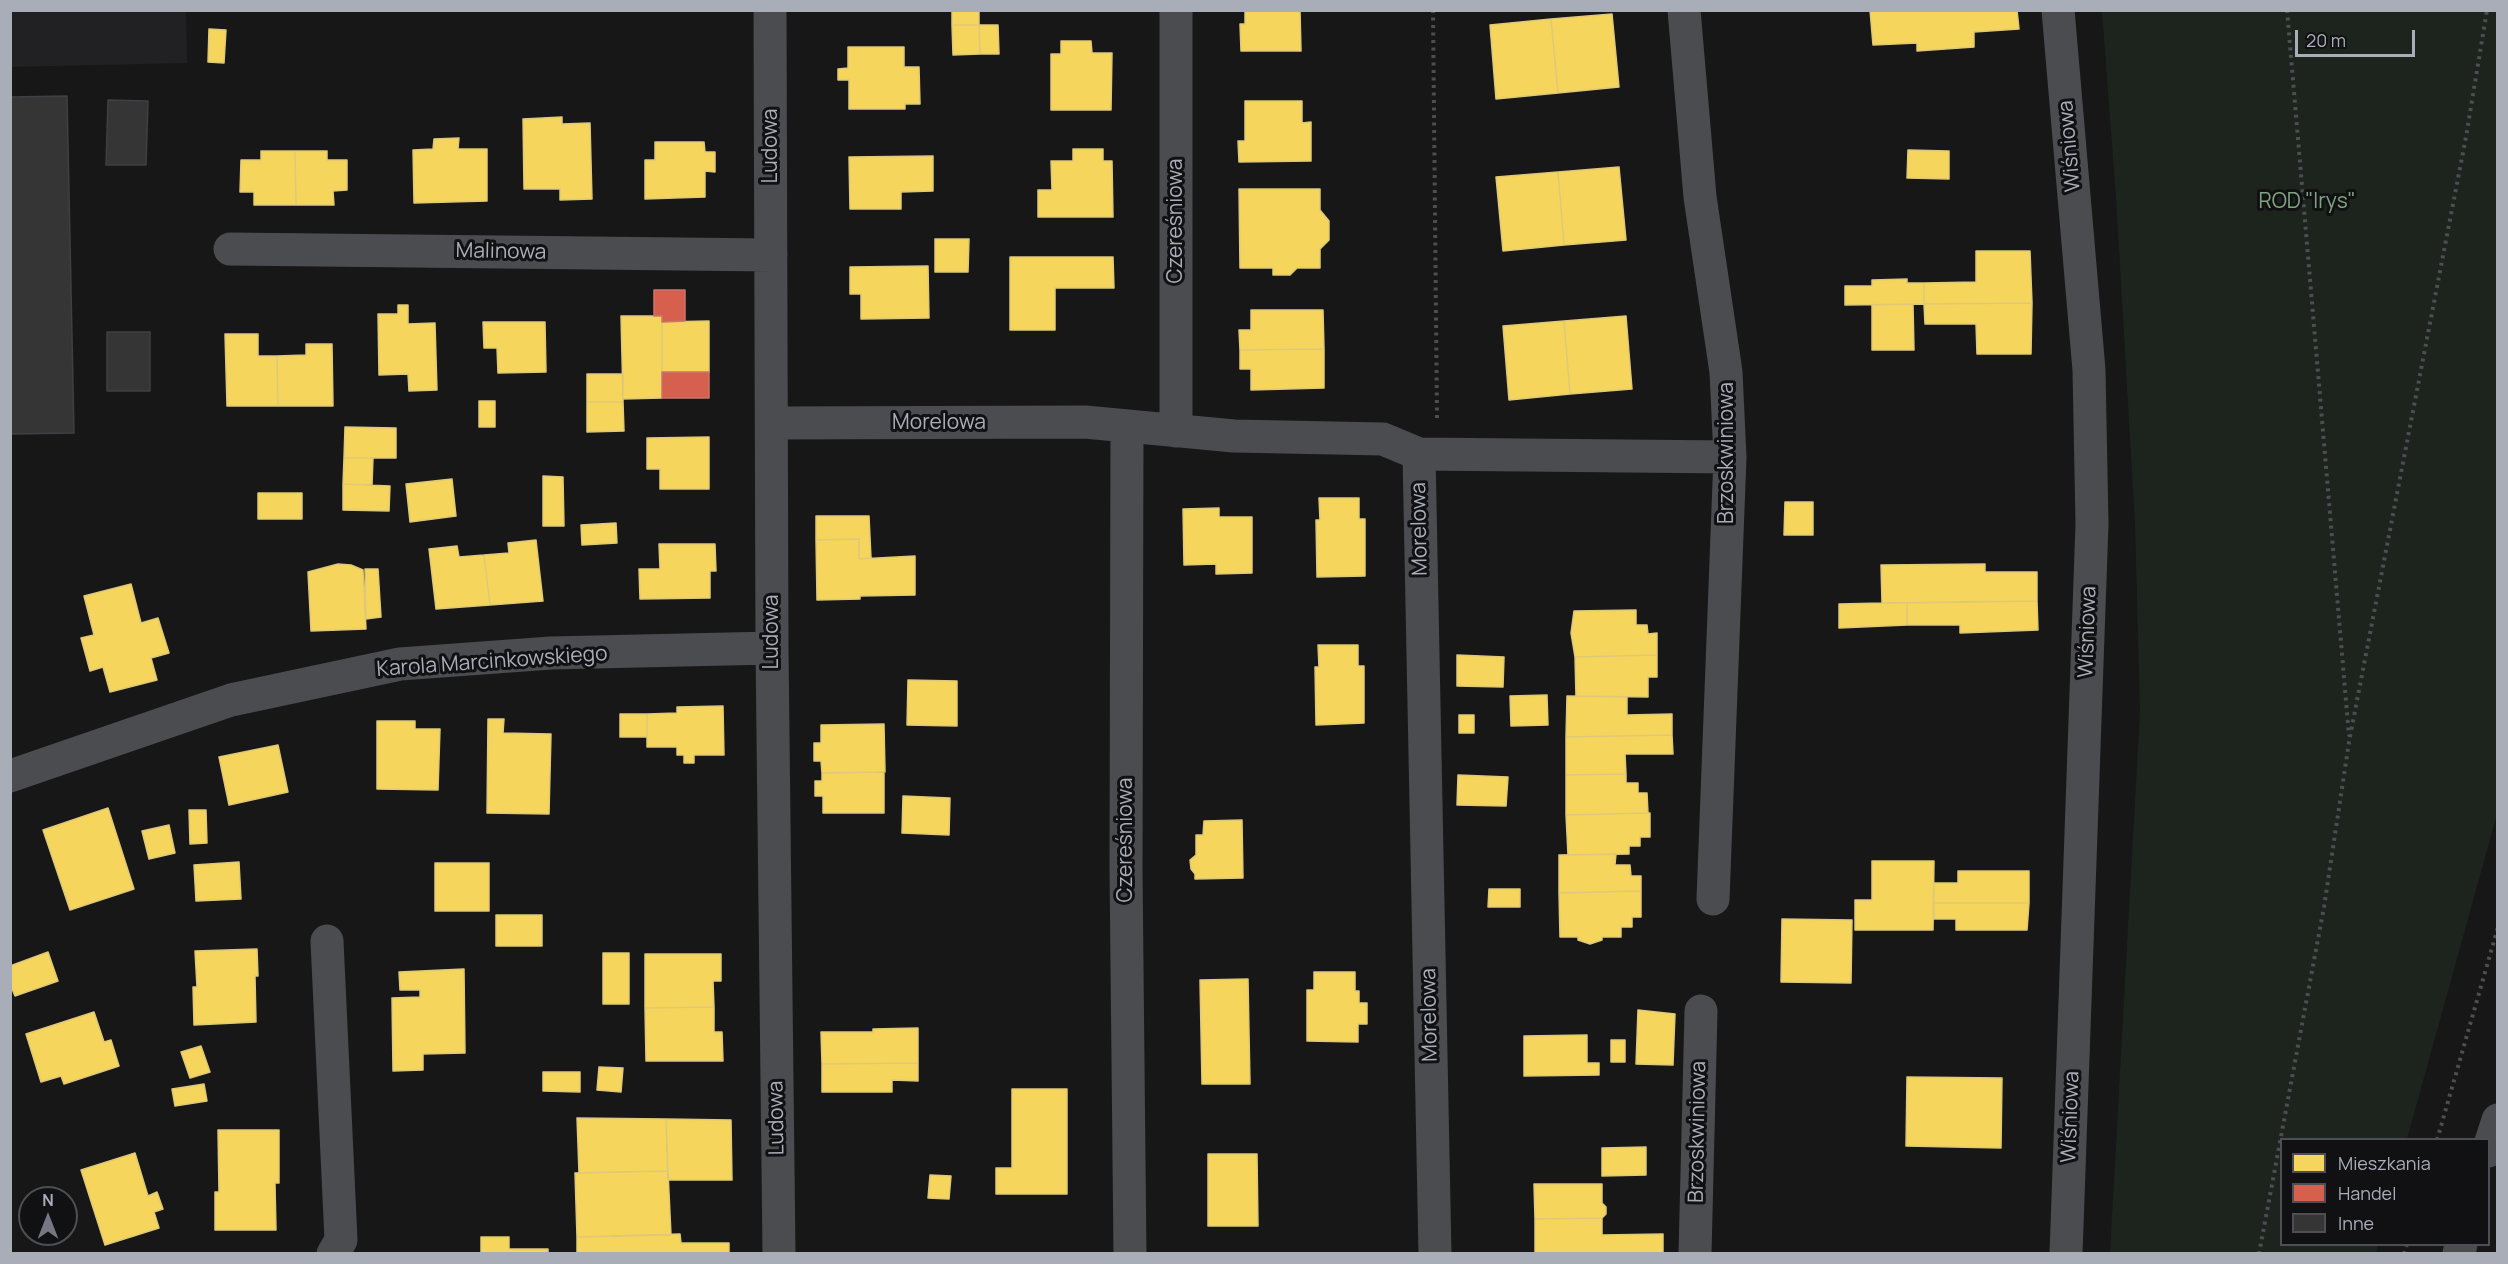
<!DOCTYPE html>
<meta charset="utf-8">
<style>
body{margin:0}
#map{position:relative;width:2508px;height:1264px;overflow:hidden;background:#171717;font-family:Manrope,sans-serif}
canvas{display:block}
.frame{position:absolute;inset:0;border:12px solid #a8adb8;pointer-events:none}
.legend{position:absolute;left:2280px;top:1138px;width:210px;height:108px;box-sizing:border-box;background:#111113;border:2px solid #4d4f55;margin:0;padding:8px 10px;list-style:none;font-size:18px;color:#a8adb8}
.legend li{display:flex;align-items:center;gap:12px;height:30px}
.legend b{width:30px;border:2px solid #4d4f55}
.north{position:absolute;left:18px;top:1186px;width:60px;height:60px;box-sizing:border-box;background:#111113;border:2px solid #4d4f55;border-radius:50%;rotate:0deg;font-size:16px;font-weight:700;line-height:24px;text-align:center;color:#a8adb8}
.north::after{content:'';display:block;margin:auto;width:21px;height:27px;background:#757880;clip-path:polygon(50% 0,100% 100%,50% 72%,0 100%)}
.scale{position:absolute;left:2295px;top:30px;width:120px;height:27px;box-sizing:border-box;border:3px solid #a8adb8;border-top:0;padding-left:8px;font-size:18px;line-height:21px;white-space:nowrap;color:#a8adb8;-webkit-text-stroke:4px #111113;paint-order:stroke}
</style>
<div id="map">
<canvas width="2508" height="1264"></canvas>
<div class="frame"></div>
<ul class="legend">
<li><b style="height:16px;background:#f6d55c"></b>Mieszkania</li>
<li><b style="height:16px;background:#d6604d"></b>Handel</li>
<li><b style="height:16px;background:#353536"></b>Inne</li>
</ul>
<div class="north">N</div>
<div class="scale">20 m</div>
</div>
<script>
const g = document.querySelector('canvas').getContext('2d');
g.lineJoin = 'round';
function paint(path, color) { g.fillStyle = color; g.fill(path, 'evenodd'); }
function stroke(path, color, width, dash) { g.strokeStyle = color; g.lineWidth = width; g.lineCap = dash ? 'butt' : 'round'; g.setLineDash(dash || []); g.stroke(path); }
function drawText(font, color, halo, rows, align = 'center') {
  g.font = font + ' Manrope,sans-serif'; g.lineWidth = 6; g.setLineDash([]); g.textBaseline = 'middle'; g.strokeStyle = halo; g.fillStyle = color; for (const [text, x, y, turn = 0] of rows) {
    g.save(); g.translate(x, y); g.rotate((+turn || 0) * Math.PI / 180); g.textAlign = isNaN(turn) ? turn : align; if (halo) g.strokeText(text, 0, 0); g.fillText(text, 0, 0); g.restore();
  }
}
paint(new Path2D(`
 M10 11H186L187 63 11 67Z`), '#212123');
paint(new Path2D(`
 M2102 11H2497V814L2407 1139 2282 1140V1244L2378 1245 2376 1253H2110L2140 711 2135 524 2116 197Z`), '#1d241e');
const homes = new Path2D(`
 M952 10H979V25H952Z
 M1245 10H1300L1301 51H1241L1240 24H1245Z
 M1870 10H2017L2019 29 1974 32V47L1917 51V43L1873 45Z
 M1612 14 1619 87 1558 93 1551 19Z
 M1551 19 1558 93 1496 99 1490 25Z
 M952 25H979L980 54 953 55Z
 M979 25H998L999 54H980Z
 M209 29 226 30 224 63 208 62Z
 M1061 41H1091L1092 53H1112L1111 110H1051V54H1061Z
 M848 47H904V67H919L920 104H905V109H849V80H838V69L848 68Z
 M1245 101H1302V123L1311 122V161L1239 162 1238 141H1245Z
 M562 117V124L590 123 592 199 560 200V189H524L523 119Z
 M459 138 458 149H487V201L414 203 413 150 433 149 434 139Z
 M655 142H704L705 152H715V172L705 171V197L645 199V160H655Z
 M1073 149H1103V161H1112L1113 217H1038V190H1052L1051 161H1073Z
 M1908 150 1949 151V179L1907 178Z
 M261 151H295L296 205H254V192H240L241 160H261Z
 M295 151H327V160H347V190L333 191 334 205H296Z
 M933 156V191L901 192V209H850L849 157Z
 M1619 167 1626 240 1564 245 1558 172Z
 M1558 172 1564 245 1503 251 1496 177Z
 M1239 189H1320V210L1329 221V240L1320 249V268H1297L1290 275H1273V268H1240Z
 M935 239H969L968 272H935Z
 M1976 251H2030L2032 303 1924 304V283L1976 282Z
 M1010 257H1113L1114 288H1055V330H1010Z
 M928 266 929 318 861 319V294H850V267Z
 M1907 279V283H1924V304L1845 305V286H1872V280Z
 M2032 303 2031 354H1977L1976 324H1925L1924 304Z
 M1913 304 1914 350H1872V305Z
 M398 305H408V324L435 323 437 390 409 391 408 374 379 375 378 314H398Z
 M1251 310H1323L1324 349 1240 350 1239 330H1251Z
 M621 316H662V398L623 399Z
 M1626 316 1632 389 1570 394 1564 321Z
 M709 321V372H662V322Z
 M1564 321 1570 394 1509 400 1503 326Z
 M483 322H545L546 372 498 373 497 348H484Z
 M225 334H258V356H277L278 406H227Z
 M306 344H332L333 406H278L277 356 306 355Z
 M1324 349V388L1251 390V369H1240V350Z
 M587 374H623V402H587Z
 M479 401H495V427H479Z
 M587 402H623L624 431 587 432Z
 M345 427 396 428V458H344Z
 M709 437V489H660V469H647V438Z
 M344 458H373L372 485 343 484Z
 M543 476 563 477 564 526H543Z
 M452 479 456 516 410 522 406 484Z
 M343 484 390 486 389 511 343 510Z
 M258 493H302V519H258Z
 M1319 498H1359V519H1365V576L1317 577 1316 520H1320Z
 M1785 502H1813V535H1784Z
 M1219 508V517H1252V573L1216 574V564L1184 565 1183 509Z
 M816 516H869L871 558 859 559V539L816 540Z
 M616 523 617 543 582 545 581 525Z
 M859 539V559L915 556V595L860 596V599L817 600 816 540Z
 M536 540 543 601 490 605 484 555 509 553 508 543Z
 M659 544H715L716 571H710V598L640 599 639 569H660Z
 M457 546 459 557 484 555 490 605 436 609 429 549Z
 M338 564 351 565 363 570 366 629 311 631 308 572Z
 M1985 564V572H2037V601L1882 603 1881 565Z
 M365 569H378L381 617 366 619Z
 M131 584 141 623 158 618 169 653 151 658 157 680 110 692 103 667 90 671 81 638 94 635 84 596Z
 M2037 601 2038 630 1960 633V625H1907V603Z
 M1882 603H1907V625L1839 628V604Z
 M1636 610V625H1647L1648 634 1657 633V655L1575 657 1571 633 1574 611Z
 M1318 645H1358V666H1364V723L1316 725 1315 667H1319Z
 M1457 655 1504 657 1503 687 1457 686Z
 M1657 655V677H1648V697L1576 696 1575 657Z
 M908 680 957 681V726L907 725Z
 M1547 695 1548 725 1511 726 1510 696Z
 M1567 696 1627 697V715L1672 714V735L1566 737Z
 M723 706 724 755H694V763H684V755H677V747H647V714L677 713V707Z
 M620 714H647V737H620Z
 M1459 715H1474V733H1459Z
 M488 719H504L503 733 551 734 549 814 487 813Z
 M377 721H415V729H440L438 790 377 789Z
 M884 724 885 772 822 773 821 761H814V743H821V725Z
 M1672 735 1673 754H1625L1626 774 1566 775V737Z
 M278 745 288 792 229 805 219 757Z
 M884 772V813H823V796H815V781H822V773Z
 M1626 774V783H1638V793H1647L1648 813 1566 815V775Z
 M1458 775 1508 777 1506 806 1457 805Z
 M903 796 950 798 949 835 902 833Z
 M108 808 134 889 70 910 43 830Z
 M189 810H206L207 843 190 844Z
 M1648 813H1650V837H1640V846H1629V854L1568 855 1566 815Z
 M1242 820 1243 878 1195 879V874L1191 869 1190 860 1196 855V835H1203L1204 821Z
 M169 825 175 853 149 859 142 831Z
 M1616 854 1615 865H1630L1631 876H1641V891L1559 893V855Z
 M1872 861H1934L1933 930H1855V900H1872Z
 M239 862 241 899 196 901 194 865Z
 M435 863H489V911H435Z
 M1958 871H2029V903H1934V883H1958Z
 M1489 889H1520V907H1488Z
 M1641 891V917H1632V927H1621V937H1602V940L1590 944 1578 940V937H1560L1559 893Z
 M1934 903H2029L2027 930H1956V919H1934Z
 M496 915H542V946H496Z
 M1782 919 1852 920 1851 983 1781 982Z
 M257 949 258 976H255L256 1022 194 1025 193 987H197L195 951Z
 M48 952 58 981 15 996 10 984V966Z
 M603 953H629V1004H603Z
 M645 954H721V981H713L714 1007 645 1008Z
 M464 969 465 1053 423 1054V1070L393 1071 392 998 420 997V990H400L399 972Z
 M1314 972H1355V991H1359V1003H1367V1024H1358V1042L1307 1041V990H1314Z
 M1248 979 1250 1084H1202L1200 980Z
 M714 1007V1032H722L723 1061H646L645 1008Z
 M1638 1010 1675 1014 1673 1065 1636 1064Z
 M94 1012 104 1042 111 1040 119 1066 64 1084 61 1076 41 1082 26 1034Z
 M918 1028V1063L822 1064 821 1032H873V1029Z
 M1587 1035V1063H1599V1075L1524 1076V1036Z
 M1611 1040H1625V1062H1611Z
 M201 1046 210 1072 190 1078 181 1052Z
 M918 1063V1081L892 1080V1092H822V1064Z
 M599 1067 623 1068 621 1092 597 1090Z
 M543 1072H580V1092L543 1091Z
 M1907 1077 2002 1078 2001 1148 1906 1146Z
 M204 1084 207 1101 175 1106 172 1089Z
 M1012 1089H1067V1194H996V1168H1012Z
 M577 1118 666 1119 668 1171 579 1173Z
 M666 1119 731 1120 732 1180H668Z
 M218 1130H279V1183H275L276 1230H215V1192H219Z
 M1646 1147V1175L1602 1176V1148Z
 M135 1153 148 1196 157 1192 163 1209 154 1212 159 1228 105 1245 81 1170Z
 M1208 1154H1257L1258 1226H1208Z
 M668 1171 671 1235 577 1237 575 1173Z
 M930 1175 951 1176 949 1199 928 1198Z
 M1534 1184H1602V1203L1606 1207V1214L1602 1218 1535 1219Z
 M1602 1218V1235L1663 1234V1253L1535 1254V1219Z
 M680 1234 681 1243H729V1254H577V1237Z
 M481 1237H509V1249H548V1254H481Z`);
paint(homes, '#f6d55c');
stroke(homes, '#dfc978', 1.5);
const shops = new Path2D(`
 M654 290H685V321L662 322V316H654Z
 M662 372H709V398H662Z`);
paint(shops, '#d6604d');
stroke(shops, '#c8776d', 1.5);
const building = new Path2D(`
 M67 96 74 433 10 434V97Z
 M108 100 148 101 146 165H106Z
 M107 332H150V391H107Z`);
paint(building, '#353536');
stroke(building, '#3f4043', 1.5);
stroke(new Path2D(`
 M1433 10 1437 418
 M2287 10 2349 736
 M2437 1140 2498 927
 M2259 1254 2324 907 2349 742 2466 137 2487 10
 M2404 1254 2407 1244`), '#4d4e52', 4, [3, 4.5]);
stroke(new Path2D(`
 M770 10 772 648 779 1254
 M1176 10V431
 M1684 10 1700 197 1726 372 1730 457 1713 899
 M2058 10 2089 370 2092 524 2066 1254
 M230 249 771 255
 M773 423 1085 422 1234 436 1383 439 1419 454 1435 1254
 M1127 427 1126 869 1130 1254
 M1419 454 1730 457
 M10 776 231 700 400 664 551 653 772 648
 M327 941 341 1240 333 1254
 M2488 1151 2498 1120
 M1695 1254 1701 1011
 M2459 1254 2461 1244`), '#4b4c50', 33);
drawText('21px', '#a8adb8', '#111113', [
 ["Ludowa",771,146,-90],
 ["Wiśniowa",2070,146,-95],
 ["Czereśniowa",1176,221,-90],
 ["Malinowa",501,252,1],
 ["Morelowa",939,423],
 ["Brzoskwiniowa",1727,453,-90],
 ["Morelowa",1420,529,-91],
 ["Ludowa",772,632,-90],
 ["Wiśniowa",2088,632,-88],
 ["Karola Marcinkowskiego",492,662,-4],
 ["Czereśniowa",1126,840,-90],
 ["Morelowa",1430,1015,-91],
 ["Wiśniowa",2071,1117,-88],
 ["Ludowa",777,1118,-91],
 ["Brzoskwiniowa",1698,1132,-89]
]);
drawText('21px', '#7fa381', '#111113', [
 ["ROD \"Irys\"",2307,202]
]);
</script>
